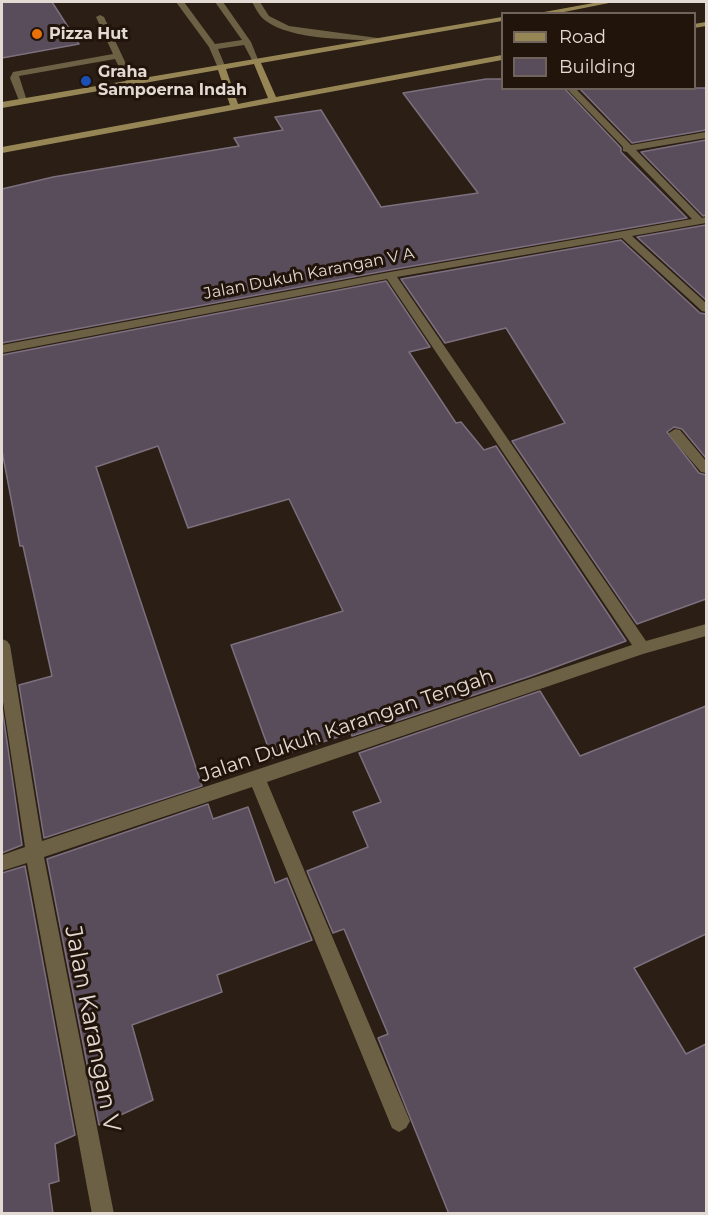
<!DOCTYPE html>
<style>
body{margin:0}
#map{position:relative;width:708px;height:1215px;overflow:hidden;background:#2b1e14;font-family:Montserrat,sans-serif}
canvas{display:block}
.frame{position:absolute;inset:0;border:3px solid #e4dad4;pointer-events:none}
.legend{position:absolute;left:501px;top:12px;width:195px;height:78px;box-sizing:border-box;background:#21140b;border:2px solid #6f635b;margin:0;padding:8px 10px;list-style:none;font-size:18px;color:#e4dad4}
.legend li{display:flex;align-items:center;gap:12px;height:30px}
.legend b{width:30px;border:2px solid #6f635b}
</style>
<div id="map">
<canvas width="708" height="1215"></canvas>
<div class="frame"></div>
<ul class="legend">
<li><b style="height:8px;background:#978655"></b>Road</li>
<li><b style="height:16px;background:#5a4d5b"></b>Building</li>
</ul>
</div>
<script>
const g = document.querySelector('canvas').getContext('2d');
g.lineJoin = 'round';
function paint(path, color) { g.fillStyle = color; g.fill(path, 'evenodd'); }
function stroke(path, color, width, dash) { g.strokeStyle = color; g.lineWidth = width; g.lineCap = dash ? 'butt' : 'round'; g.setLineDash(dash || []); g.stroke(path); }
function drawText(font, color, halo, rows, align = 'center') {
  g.font = font + ' Montserrat,sans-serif'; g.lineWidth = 6; g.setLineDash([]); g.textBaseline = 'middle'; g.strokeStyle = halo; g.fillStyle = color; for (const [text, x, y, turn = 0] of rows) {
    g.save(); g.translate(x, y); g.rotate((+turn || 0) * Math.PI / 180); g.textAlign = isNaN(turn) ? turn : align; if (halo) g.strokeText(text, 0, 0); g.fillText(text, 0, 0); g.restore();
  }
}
const building = new Path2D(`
 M2 2H52L79 44 2 58Z
 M486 79H502V88H564L621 148V152L687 218 390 270 2 343V189L53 177 239 146 234 138 283 130 275 117 321 110 381 207 478 193 403 93Z
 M579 88H706V130L632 143Z
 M706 140V215L703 216 641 152Z
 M706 225V300L637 237Z
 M621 240 700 313 706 314V458L682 429 674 427 667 432 699 473 706 475V599L637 624 512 441 565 423 506 328 445 343 401 279Z
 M386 281 430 347 409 352 456 423 461 422 484 450 496 446 626 641 531 676 352 736 351 733 272 758 231 645 343 611 289 499 188 528 158 446 96 467 202 786 44 838 19 685 52 676 23 546H20L2 451V355Z
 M540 691 580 756 706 706V934L634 968 686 1054 706 1044V1214H449L378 1038 388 1034 344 929 333 933 307 871 368 847 353 812 381 802 359 753Z
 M2 707 22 845 2 853Z
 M208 804 213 819 248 807 275 883 287 878 312 940 217 975 222 992 132 1025 153 1100 99 1125 47 859Z
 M25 866 75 1135 55 1144 59 1181 49 1184 53 1214H2V873Z`);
paint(building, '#5a4d5b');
stroke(building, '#7d707e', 1.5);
paint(new Path2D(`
 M252 2H260L269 16 289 26 385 39 381 41C349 39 291 40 266 21 259 16 256 9 252 2Z
 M100 15 104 17 134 81 133 83H127L115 59 19 76 27 101 20 103 10 78 13 72 113 54 96 17Z`), '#6c6144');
paint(new Path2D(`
 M176 2H184L215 44 242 40 215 2H223L251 42 259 62H253L244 45 218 49 225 66 218 68 209 47Z
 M566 88H575L631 145 706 132V138L636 150 702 218 706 217V223L632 236 706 303V312L702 311 622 238 397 277 646 641 706 624V636L643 654 267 782 410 1121 406 1128 399 1132 392 1128 252 787 44 857 114 1214H92L27 863 2 871V855L25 847 2 695V639L7 641 10 645 42 841 632 645 387 279 2 353V345L390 272 692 219 627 152 623 151V147Z
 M675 429 680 430 706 461V473L701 472 670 436 669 433Z`), '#6c6144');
paint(new Path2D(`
 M599 2H614L554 14H533Z
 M502 17V21L261 63 276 97 502 55V60L2 153V147L230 105 218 70 2 108V102ZM254 64 268 98 238 104 226 69Z
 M706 22V26L694 28V24Z`), '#978655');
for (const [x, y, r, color] of [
 [37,34,6,"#e8710a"],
 [86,81,6,"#1a4fb4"]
]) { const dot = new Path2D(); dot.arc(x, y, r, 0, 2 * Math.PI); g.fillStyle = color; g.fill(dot); stroke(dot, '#21140b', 2); }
drawText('bold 16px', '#e4dad4', '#21140b', [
 ["Pizza Hut",49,34],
 ["Graha",98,72],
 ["Sampoerna Indah",98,90]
], 'left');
drawText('16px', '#e4dad4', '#21140b', [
 ["Jalan Dukuh Karangan V A",309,274,-11]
]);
drawText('20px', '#e4dad4', '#21140b', [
 ["Jalan Dukuh Karangan Tengah",347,726,-19]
]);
drawText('24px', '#e4dad4', '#21140b', [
 ["Jalan Karangan V",92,1029,79]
]);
</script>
